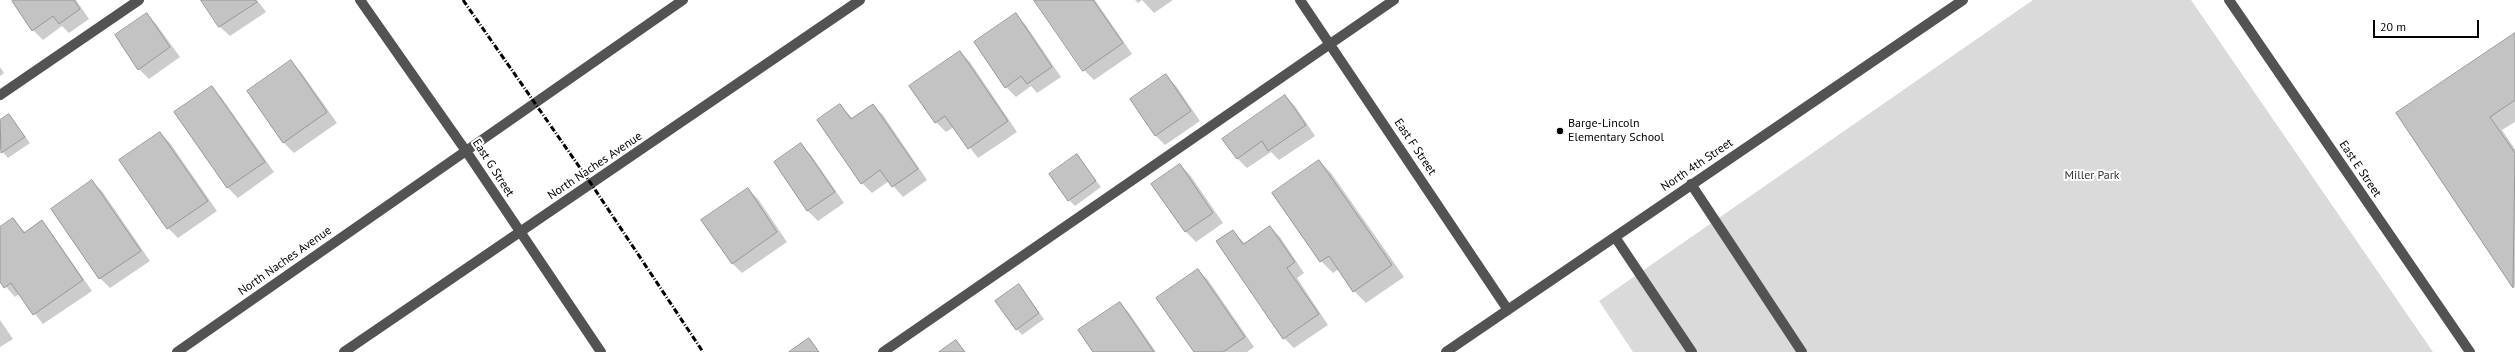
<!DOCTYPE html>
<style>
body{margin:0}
#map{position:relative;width:2515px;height:352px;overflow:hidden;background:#fff;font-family:"PT Sans",sans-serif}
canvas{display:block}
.scale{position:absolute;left:2373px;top:20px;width:106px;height:18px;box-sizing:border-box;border:2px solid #000;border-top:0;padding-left:5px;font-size:12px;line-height:14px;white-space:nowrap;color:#000;-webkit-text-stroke:3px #fff;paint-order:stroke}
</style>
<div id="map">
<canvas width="2515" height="352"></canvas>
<div class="scale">20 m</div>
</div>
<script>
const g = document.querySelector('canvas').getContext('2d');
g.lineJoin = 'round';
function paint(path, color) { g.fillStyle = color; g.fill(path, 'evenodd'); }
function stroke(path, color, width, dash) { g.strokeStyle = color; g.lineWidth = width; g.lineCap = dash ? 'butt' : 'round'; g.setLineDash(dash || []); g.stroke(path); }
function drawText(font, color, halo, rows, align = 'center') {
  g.font = font + ' "PT Sans",sans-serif'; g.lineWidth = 4; g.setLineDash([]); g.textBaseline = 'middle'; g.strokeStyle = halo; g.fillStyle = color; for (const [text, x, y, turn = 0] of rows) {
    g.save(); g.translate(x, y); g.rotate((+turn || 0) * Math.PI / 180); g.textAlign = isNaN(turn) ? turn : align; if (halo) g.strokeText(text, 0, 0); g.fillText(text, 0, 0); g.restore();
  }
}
paint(new Path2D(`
 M2033 0H2191L2433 352H1633L1599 301Z`), '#dadada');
paint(new Path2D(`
 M15 0H76L89 19 69 33 62 26 43 40 33 30Z
 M202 0H257L266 12 230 36 220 27Z
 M1036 0H1095L1132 54 1094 80 1084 70Z
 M1135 0H1142L1138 3Z
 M1142 0H1173L1154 13Z
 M147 14 156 24 180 57 149 79 139 69Z
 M1015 15 1025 24 1061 77 1037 93 1031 86 1016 97 1006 87Z
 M2515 35V122L2502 130 2515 149V288L2398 114Z
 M960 52 970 62 1017 132 978 158 954 127 946 132 936 122 911 86Z
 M291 62 301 72 337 123 294 153 284 143 248 92Z
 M0 67 4 73 0 76Z
 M1166 76 1176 86 1200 121 1165 145 1155 135Z
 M211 87 221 97 274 172 238 198 228 188 175 112Z
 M1285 96 1295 106 1315 136 1279 160 1271 152 1247 168 1237 158Z
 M840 105 853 119 873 105 883 115 927 180 903 197 889 181 872 193 862 183Z
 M9 115 30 143 8 158 0 149V121Z
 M160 133 170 143 217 211 178 238 168 228Z
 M801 145 811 155 844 203 818 221 808 211 775 162Z
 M1077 156 1101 187 1075 206 1069 200Z
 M1319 161 1331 173 1404 277 1366 303 1354 291 1339 269 1333 273 1321 261Z
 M1180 165 1190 175 1223 223 1196 242 1186 232 1153 184Z
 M92 182 102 191 150 261 110 288 100 278 53 209Z
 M748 189 758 199 787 242 742 273 732 263Z
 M13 219 26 233 42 222 51 232 92 291 43 324 19 294 15 297 0 280V228Z
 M1270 227 1280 237 1304 273 1297 278 1328 325 1294 348 1284 338 1233 231 1245 244Z
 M1198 270 1208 280 1254 347 1247 352H1195Z
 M1019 285 1044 319 1022 335 1017 329Z
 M1120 303 1129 313 1156 352H1094Z
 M0 320 13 339 0 347Z`), '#0003');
const building = new Path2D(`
 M13 0H74L80 9 59 24 53 16 32 31 12 1Z
 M201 0H255L257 2 219 27Z
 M1034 0H1093L1123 43 1083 71Z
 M147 13 170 47 138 70 115 35Z
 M1016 13 1052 67 1027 84 1021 76 1005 88 974 42Z
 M2515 33V100L2490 117 2515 153 2513 288 2396 113Z
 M960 51 1008 121 968 149 945 116 935 123 909 86Z
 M291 60 327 112 283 143 247 91Z
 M1166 74 1191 111 1155 136 1130 99Z
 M212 86 265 162 227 188 174 112Z
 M1285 95 1306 125 1268 151 1262 141 1237 159 1222 139Z
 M840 104 851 119 873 104 918 169 892 187 880 170 861 184 817 120Z
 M9 114 25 137 1 153 0 120Z
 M160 132 208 201 167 229 119 160Z
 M801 143 835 192 807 211 774 162Z
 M1077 154 1096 181 1068 201 1049 174Z
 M1319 160 1392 265 1353 292 1329 256 1320 262 1272 193Z
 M1180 164 1213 213 1185 232 1151 184Z
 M92 180 141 251 99 279 51 209Z
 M748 188 777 232 732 264 701 220Z
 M13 218 24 233 42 220 83 280 33 315 11 283 4 288 0 282V227Z
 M1270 226 1295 262 1287 268 1319 314 1283 339 1216 241 1233 230 1243 244Z
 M1198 269 1245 337 1223 352H1194L1156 298Z
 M1019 284 1039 313 1016 330 995 301Z
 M1120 302 1154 352H1093L1078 330Z
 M809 338 819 352H789Z
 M956 340 965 352H939Z`);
paint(building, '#c3c3c3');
stroke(building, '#979797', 1);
stroke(new Path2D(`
 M360 0 466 151 601 352
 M1300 0 1508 310
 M2229 0 2470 352
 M0 95 139 0
 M1691 184 1802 352
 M1615 237 1692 352
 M177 352 683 0
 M344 352 860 0
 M883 352 1394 0
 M1446 352 1963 0`), '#535353', 10);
stroke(new Path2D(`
 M463 0 592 185 703 352`), '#000', 3, [6, 2, 1, 2]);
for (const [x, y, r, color] of [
 [1560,131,4,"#000"]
]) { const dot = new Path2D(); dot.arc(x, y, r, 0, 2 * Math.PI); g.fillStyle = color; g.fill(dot); stroke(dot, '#fff', 1.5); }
drawText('12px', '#000', '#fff', [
 ["Barge-Lincoln",1568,124],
 ["Elementary School",1568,138]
], 'left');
drawText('12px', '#000', '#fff', [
 ["East F Street",1415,147,56],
 ["North 4th Street",1697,165,-34],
 ["North Naches Avenue",595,166,-34],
 ["East G Street",493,168,57],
 ["East E Street",2360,169,56],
 ["North Naches Avenue",285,261,-35]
]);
drawText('12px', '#313131', '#fff', [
 ["Miller Park",2092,176]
]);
</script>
